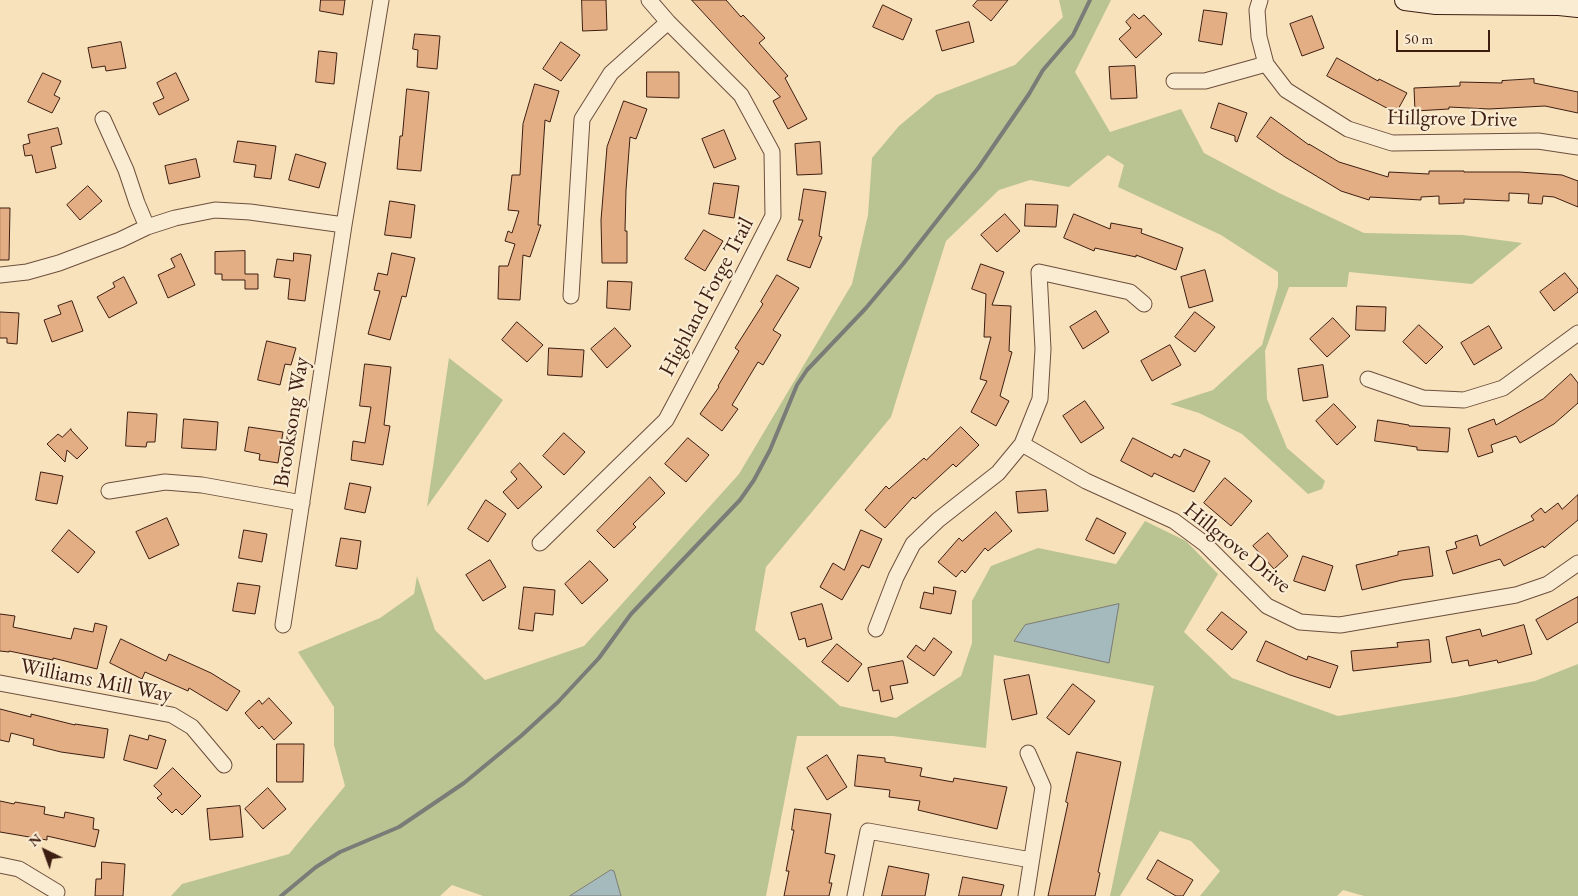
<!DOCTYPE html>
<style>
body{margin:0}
#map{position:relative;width:1578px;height:896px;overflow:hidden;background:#f8e2bb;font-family:"EB Garamond",serif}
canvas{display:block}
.north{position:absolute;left:20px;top:826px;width:50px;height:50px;-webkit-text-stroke:4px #faecd3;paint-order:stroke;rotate:318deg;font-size:14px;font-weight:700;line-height:20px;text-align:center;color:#3d1d11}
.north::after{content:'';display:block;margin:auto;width:18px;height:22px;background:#3d1d11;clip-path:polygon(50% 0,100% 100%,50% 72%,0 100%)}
.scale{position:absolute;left:1396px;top:30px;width:94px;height:22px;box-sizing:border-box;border:2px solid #3d1d11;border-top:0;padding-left:6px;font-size:15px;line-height:18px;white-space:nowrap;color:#3d1d11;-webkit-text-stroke:4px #faecd3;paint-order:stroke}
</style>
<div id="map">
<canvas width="1578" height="896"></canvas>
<div class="north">N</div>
<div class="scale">50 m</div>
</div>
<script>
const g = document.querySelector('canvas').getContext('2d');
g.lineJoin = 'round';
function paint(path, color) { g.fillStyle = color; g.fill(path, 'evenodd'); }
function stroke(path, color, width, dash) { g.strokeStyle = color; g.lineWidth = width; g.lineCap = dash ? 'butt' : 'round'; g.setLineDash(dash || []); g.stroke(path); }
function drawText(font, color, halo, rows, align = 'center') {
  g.font = font + ' "EB Garamond",serif'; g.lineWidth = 4.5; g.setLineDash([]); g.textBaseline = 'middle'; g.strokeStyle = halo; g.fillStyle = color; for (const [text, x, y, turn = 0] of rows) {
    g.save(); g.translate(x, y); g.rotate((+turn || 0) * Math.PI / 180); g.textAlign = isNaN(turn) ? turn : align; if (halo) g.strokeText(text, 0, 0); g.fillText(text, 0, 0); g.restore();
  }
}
paint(new Path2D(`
 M1059 0H1111L1075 72 1110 132 1181 109 1204 153 1279 193 1364 233 1463 235 1522 243 1472 284 1349 272 1347 287H1289L1265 351 1267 399 1287 448 1325 481 1322 489 1308 494 1242 434 1199 413 1170 404 1213 390 1262 345 1278 286V272L1221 235 1118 187 1124 165 1108 155 1069 187 1030 180 999 190 946 241 891 417 766 567 755 630 840 706 896 718 961 676 972 643V601L991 566 1038 548 1116 564 1145 521 1186 541 1218 574 1184 632 1232 678 1338 716 1456 697 1535 681 1578 664V896H1364L1343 890 1337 896H1200L1220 871 1191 841 1160 831 1120 896H1110L1154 686 994 655 986 748 893 736H797L766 896H621L614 871 611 870 570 896H483L452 885 440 896H171L182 884 289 854 345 786 334 745V707L298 652 380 618 414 594 417 576 435 630 485 680 584 646 739 474 852 284 868 215 872 158 899 126 936 95 1015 65 1063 17Z
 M449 358 503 400 427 507Z`), '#bac492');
const water = new Path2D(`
 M1119 604 1109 663 1014 641 1025 625Z
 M611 870 614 871 621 896H570Z`);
paint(water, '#a5babc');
stroke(water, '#7b7b78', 1);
stroke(new Path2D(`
 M281 896 316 867 340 852 399 827 464 783 521 736 558 702 599 658 631 614 740 500 754 480 770 450 797 385 807 370 866 308 903 264 979 167 1029 94 1043 70 1073 35 1090 0`), '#7b7b78', 4);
const building = new Path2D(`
 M321 0H345L343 15 320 11Z
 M582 0H606L607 30 583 31Z
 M692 0H726L741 17 743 15 765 38 759 43 788 76 785 78 807 119 788 129 773 101 780 97Z
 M978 0H1008L991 21 973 6Z
 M883 5 912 19 903 40 873 27Z
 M1204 10 1227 13 1222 45 1199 41Z
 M1134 14 1139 19 1144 15 1162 34 1136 58 1119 39 1131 28 1126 22Z
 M1312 16 1324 48 1302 56 1290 24Z
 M969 22 974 42 942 51 936 31Z
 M415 34 440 36 437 69 417 67 418 50 413 49Z
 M121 42 126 68 106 71 105 66 92 68 88 48Z
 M561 42 580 55 561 81 543 69Z
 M319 51 337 53 334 84 316 82Z
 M1337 58 1378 81 1379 79 1407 93 1396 113 1327 76Z
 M1135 66 1137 98 1111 99 1109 67Z
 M647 72H679V98L647 97Z
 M43 73 61 81 54 95 60 98 52 113 28 102Z
 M176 73 189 100 159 115 153 103 164 98 157 83Z
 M1534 79V83L1578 92V113L1545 106 1489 109 1449 107V109L1415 111 1414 88 1460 86V82L1502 83V81Z
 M535 84 559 91 550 122 545 120 538 225H541L530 257 523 255 520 300 498 299 499 266H508L515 244 505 241 508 231 512 233 519 211 508 210 512 175H520L523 124Z
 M407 89 429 92 421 171 397 169 400 136H402Z
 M624 101 647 109 636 139 630 137 626 190 625 231H627V263H602L601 220 607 147Z
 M1219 103 1247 113 1237 142 1235 141V136L1211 128Z
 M1271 117 1309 145V144L1339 162 1388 177 1389 172 1429 174V171H1464V172H1519L1562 175 1578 181V207L1554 197 1543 196 1542 204 1528 203 1529 194 1509 193V201L1464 199V203L1439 204V196L1421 197V200L1370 197 1369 200 1341 191 1285 157 1257 137Z
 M58 128 62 144 51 147 56 168 36 173 32 155 25 156 23 145 30 143 28 135Z
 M724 130 736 159 714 168 702 139Z
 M238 141 276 146 271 179 254 177 256 165 234 162Z
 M820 142 822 174 797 175 795 144Z
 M296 154 326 163 319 188 289 180Z
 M196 159 200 177 169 184 165 166Z
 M714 183 739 186 734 218 709 214Z
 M88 186 102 201 80 220 67 205Z
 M804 189 826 192 819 236 822 237 810 268 787 260 803 220H799Z
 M390 201 415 205 411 238 385 235Z
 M1026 204 1058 205 1056 227 1025 226Z
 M0 208H10L9 260H0Z
 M1005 214 1020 231 997 252 981 235Z
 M1074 214 1110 229 1111 223 1142 229 1141 233 1183 248 1176 270 1136 255V257L1095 248 1094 251 1064 238Z
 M704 230 723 241 705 271 685 259Z
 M245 251V274H258V289H245V280H222V274H215V252Z
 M294 253 311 255 305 301 288 299 290 279 274 277 277 259 293 261Z
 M392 253 415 258 406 297 402 296 390 340 368 334 380 291 374 290 378 273 387 275Z
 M181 254 195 285 168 298 158 275 175 267 171 259Z
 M981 264 1004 272 992 305 1011 306 1009 351 1012 352 1000 396 1009 401 996 426 971 412 987 381 980 379 991 337H984L986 294 972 289Z
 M1205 270 1213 301 1189 308 1181 277Z
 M1565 273 1578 289V292L1554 311 1540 292Z
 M777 275 799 288 773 330 781 335 763 365 758 362 732 405 738 409 722 431 700 414 719 387 718 386 739 351 735 348 763 304 761 302Z
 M124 277 137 303 109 318 97 297 115 287 113 283Z
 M608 281 632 282 630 310 607 308Z
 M72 301 83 331 52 342 44 320 61 314 58 306Z
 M1357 306 1386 307 1385 331 1356 330Z
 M1096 311 1109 332 1083 349 1070 327Z
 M0 312 19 313 17 344 7 343V338H0Z
 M1195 312 1215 327 1195 352 1175 337Z
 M1333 318 1350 336 1327 357 1310 339Z
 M517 322 543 345 527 362 502 340Z
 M1419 325 1443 347 1426 364 1403 342Z
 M1489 326 1502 348 1474 365 1461 343Z
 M615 328 631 346 607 368 591 349Z
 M267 341 296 348 291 365 285 364 280 385 258 380Z
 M1170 345 1181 365 1152 381 1141 361Z
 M549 348 584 350 582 377 548 375Z
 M365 364 391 367 384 425 390 426 383 465 351 460 353 441 365 443 371 407 360 406Z
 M1323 365 1328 397 1303 401 1298 369Z
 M1571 374 1578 383V403L1554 424 1520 443 1516 436 1491 445 1493 452 1478 457 1468 429 1494 419 1496 425 1543 399Z
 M1085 401 1104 428 1081 443 1063 416Z
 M1334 404 1356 427 1337 445 1316 421Z
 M128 412 157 414 155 442H147L146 447 126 446Z
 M184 419 218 422 216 450 182 448Z
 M1378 420 1409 425V426L1450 428 1448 452 1417 450V447L1375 441Z
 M249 427 283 432 278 463 259 460 260 454 245 451Z
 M961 427 979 445 956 467 953 464 915 499 913 497 885 528 865 510 886 486 889 489 924 458 926 460Z
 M71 429V430L88 448 77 459 67 450 65 462 47 444 58 434 62 437Z
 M564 433 585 452 564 475 543 456Z
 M688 438 709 455 686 482 665 464Z
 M1133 438 1172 458 1174 454 1180 457 1184 449 1210 461 1194 492 1154 473 1152 477 1121 461Z
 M520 463 542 487 518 509 503 492 517 479 511 472Z
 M41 472 63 476 57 504 36 500Z
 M650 477 665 493 633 524 636 527 614 548 597 531Z
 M1225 478 1252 501 1231 526 1204 503Z
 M350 483 371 487 365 513 345 509Z
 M1046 490 1048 511 1018 513 1016 492Z
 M1578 495V520L1544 548 1543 546 1504 566 1500 559 1453 574 1446 551 1457 548 1455 542 1477 535 1480 546 1534 520 1531 516 1541 508 1545 513 1558 503 1562 509Z
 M486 500 506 514 488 542 468 529Z
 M996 512 1012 531 988 551 985 548 965 573 962 570 956 577 938 562 959 538 962 541Z
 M167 518 179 545 149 559 136 532Z
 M1097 518 1126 533 1114 554 1086 540Z
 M69 530 95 552 78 573 52 551Z
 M244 530 267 534 262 562 239 558Z
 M861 530 882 539 869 568 862 565 842 600 820 587 833 563 844 570Z
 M1268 533 1288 556 1274 569 1253 546Z
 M341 538 361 541 357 569 336 566Z
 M1429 547 1433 576 1402 580 1362 590 1356 565 1398 555V552Z
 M1303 556 1333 566 1325 591 1294 581Z
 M490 560 506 587 483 601 466 575Z
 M590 561 608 580 582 604 565 584Z
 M238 583 260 586 255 614 233 611Z
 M524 587 555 590 553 615 535 613 533 631 519 629Z
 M934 587 956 591 951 614 920 608 924 592 933 594Z
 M1578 597V622L1547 640 1536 620Z
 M822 604 832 639 807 647 805 638 799 640 791 613Z
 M1222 612 1247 632 1232 650 1207 630Z
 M0 614 15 616 13 627 71 639 74 628 93 632 95 623 107 626 97 669 53 658V660L9 651V652L0 651Z
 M1524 625 1532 654 1498 663 1497 660 1469 666 1468 660 1452 663 1446 637 1480 629 1482 636Z
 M934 638 952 652 934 676 907 657 916 645 924 651Z
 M121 639 166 661 169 654 211 673 240 691 227 711 189 688 188 691 145 672 142 679 110 663Z
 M1429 640 1431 662 1353 671 1351 651 1398 647 1397 643Z
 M1266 641 1307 660 1308 656 1338 666 1330 688 1290 675 1257 661Z
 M837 644 862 664 848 682 822 662Z
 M903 661 908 683 890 686 893 699 881 702 879 690 873 691 868 668Z
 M1029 675 1037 714 1012 720 1004 680Z
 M1073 684 1095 701 1069 735 1047 718Z
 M269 698 292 723 274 740 262 726 259 729 245 713 259 700 262 704Z
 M0 709 31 717V714L75 725V724L108 729 104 758 61 752 33 745 34 739 11 733 9 742 0 740Z
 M130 735 148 740 149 735 166 740 157 769 124 760Z
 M277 744H304L303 782H277Z
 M1077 752 1121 762 1098 872 1100 873 1095 896H1048L1068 803 1066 802Z
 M827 755 847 787 827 800 807 768Z
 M858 755 885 758V762L922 768 920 776 953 782 954 778 1007 787 997 829 918 810 920 801 889 797 890 790 855 786Z
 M173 768 201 796 182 815 176 809 172 813 157 798 162 794 154 786Z
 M268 788 286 809 263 829 245 809Z
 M0 801 14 804 15 802 45 807 44 814 64 818 65 812 94 818 93 829 99 830 95 847 47 836V840L0 832Z
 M240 806 243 837 210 840 207 809Z
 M795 809 831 814 825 853 835 855 829 883H832L829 896H784L789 871H786L794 830H792Z
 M1158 860 1193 880 1183 896H1176L1147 879Z
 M102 862 125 864 123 896H95L96 879H101Z
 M889 866 929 874 925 896H882Z
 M963 877 1004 885 1001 896H959Z`);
paint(building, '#e4ae85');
stroke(building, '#3d1d11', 1);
const street = new Path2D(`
 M1260 0 1257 10 1259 37 1266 64 1286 90 1348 129 1392 143 1538 141 1578 147
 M1174 81H1205L1266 64
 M103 119 126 170 137 203 147 227
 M0 275 27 272 59 263 120 240 147 227 175 218 215 210 250 212 344 225
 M571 296 582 119 611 73 668 22
 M1368 379 1423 398 1464 400 1503 388 1578 333
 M1022 444 1086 481 1174 521 1205 544 1267 606 1300 622 1340 625 1516 595 1548 584 1578 563
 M109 491 165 482 202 485 302 503
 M540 543 666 420 733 294 773 216 772 152 741 95 668 22 649 0
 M283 625 344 225 381 0
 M876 629 896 577 913 544 938 520 998 473 1022 444 1040 399 1043 349 1039 272 1130 292 1144 304
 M0 683 172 715 192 727 224 765
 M0 865 19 869 57 892
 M855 896 868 831 1031 860
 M1026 896 1043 787 1028 753`);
const secondary = new Path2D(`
 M1405 0 1436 4 1559 5 1578 7`);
stroke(street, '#6c4e3c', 17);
stroke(secondary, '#3d1d11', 22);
stroke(street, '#faecd3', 15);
stroke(secondary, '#faecd3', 20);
drawText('22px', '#3d1d11', '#faecd3', [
 ["Hillgrove Drive",1452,119,1],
 ["Highland Forge Trail",707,297,-62],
 ["Brooksong Way",292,422,-81],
 ["Hillgrove Drive",1237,548,39],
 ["Williams Mill Way",96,681,11]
]);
</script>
